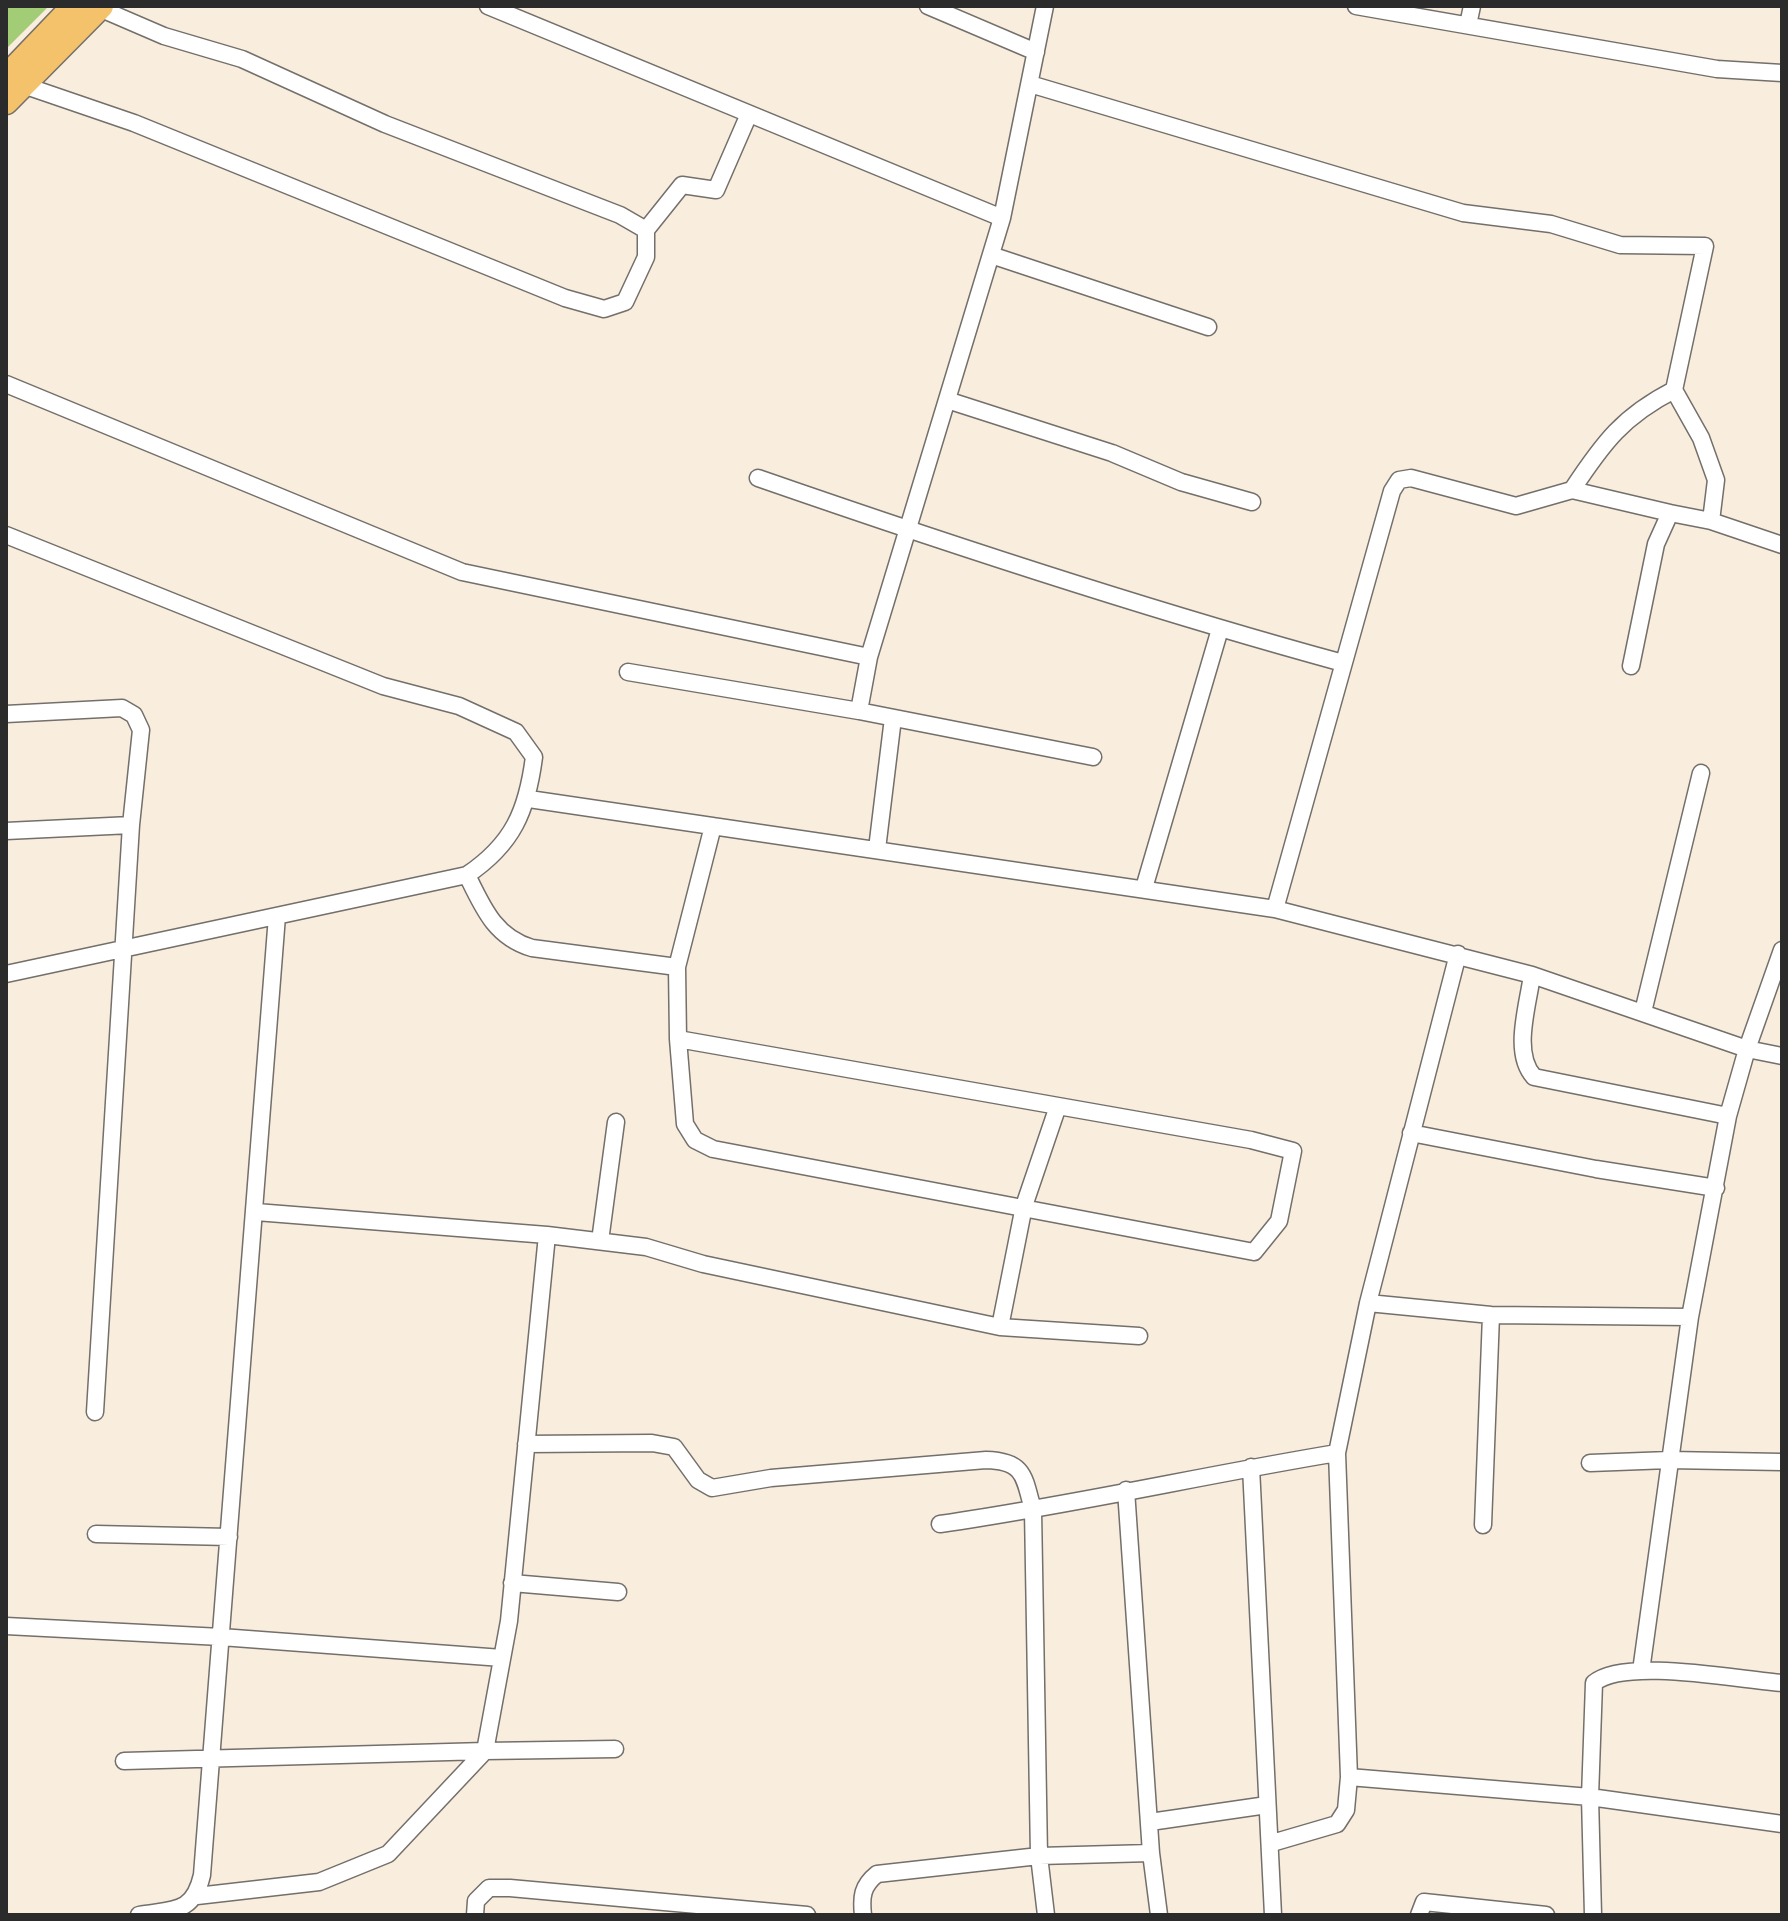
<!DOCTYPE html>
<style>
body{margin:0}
#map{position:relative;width:1788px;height:1921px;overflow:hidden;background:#f9edde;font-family:Dekko,sans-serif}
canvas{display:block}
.frame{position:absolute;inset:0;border:8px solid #2b2b2b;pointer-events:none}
</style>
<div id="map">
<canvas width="1788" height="1921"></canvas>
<div class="frame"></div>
</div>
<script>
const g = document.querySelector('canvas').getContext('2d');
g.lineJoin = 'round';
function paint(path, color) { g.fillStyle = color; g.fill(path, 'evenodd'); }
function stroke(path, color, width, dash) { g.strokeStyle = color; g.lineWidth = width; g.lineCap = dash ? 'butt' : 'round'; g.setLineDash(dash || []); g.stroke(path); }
paint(new Path2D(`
 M6 6H49L6 49Z`), '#a3cc77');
const minor = new Path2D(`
 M488 6 1002 218
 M928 6 1036 52
 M1356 6 1717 69 1782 73
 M1468 25 1472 6
 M1030 84 1463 213 1551 224 1620 245 1705 246 1674 390 1701 438 1716 480 1711 521
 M23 85 134 123 565 298 604 309 625 302 646 257V230L620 215 385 124 242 59 164 36 99 8
 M646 230 682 185 716 190 749 114
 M991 255 1208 327
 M6 384 462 572 869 657
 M947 400 1112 453 1181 482 1252 502
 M758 478C951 545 1145 609 1343 663
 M1572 490C1603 443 1623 416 1674 390
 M6 535 383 686 459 706 516 732 534 757C527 811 513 844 467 875L6 974
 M1631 666 1656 544 1670 513 1711 521 1782 545
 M628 672 859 711 1093 757
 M859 711 869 657 1002 218 1045 6
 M6 714 122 708 134 715 141 730 131 825 95 1412
 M529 799 1275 909 1532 975 1747 1049 1782 1056
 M6 831 131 825
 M877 849 893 718
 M467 875C483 908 495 937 532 948L677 967 678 1039 1251 1140 1293 1151 1279 1221 1254 1252 713 1149 695 1140 685 1124 678 1039
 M1144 888 1220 629
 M1275 909 1392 491 1399 480 1411 478 1516 506 1572 490 1670 513
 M677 967 713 826
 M1532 975C1528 1006 1512 1053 1534 1077L1728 1116
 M1643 1012 1701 773
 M1411 1133 1596 1169 1716 1188
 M256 1212 547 1235 646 1247 703 1264 1000 1327 1139 1336
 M547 1235 509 1621 485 1751 615 1749
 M600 1241 616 1122
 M1368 1303 1491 1315 1690 1317
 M1000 1327 1024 1206 1058 1106
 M526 1444 652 1443 674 1447 698 1480 712 1488 771 1478 986 1460C1025 1461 1024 1477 1033 1510L1039 1856 1046 1915
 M1590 1463 1669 1460 1782 1462
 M1251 1467 1273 1915
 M1126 1490 1151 1853 1159 1915
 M940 1524C1073 1505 1204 1475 1337 1453
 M1483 1525 1491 1315
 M96 1534 229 1537
 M512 1583 618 1592
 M6 1626 221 1637 502 1658
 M1641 1671 1690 1317 1728 1116 1747 1049 1782 950
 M124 1761 485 1751
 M1349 1777 1590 1797 1782 1824
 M1150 1822 1267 1805
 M1272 1843 1337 1824 1346 1810 1349 1777 1337 1453 1368 1303 1458 954
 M197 1896 319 1882 388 1854 485 1751
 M139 1915C174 1909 193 1914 202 1875L277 916
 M475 1915 476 1901 489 1888H510L807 1915
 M863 1915C861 1897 862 1886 877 1874L1039 1856 1151 1853
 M1419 1915 1424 1902 1546 1915
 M1593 1915 1590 1797 1594 1683C1625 1657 1739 1680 1782 1683`);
const primary = new Path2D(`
 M6 77 74 6
 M6 102 101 6`);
stroke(minor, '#736f6a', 19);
stroke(primary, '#736f6a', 27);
stroke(minor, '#fff', 16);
stroke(primary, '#f4c26a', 24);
</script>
